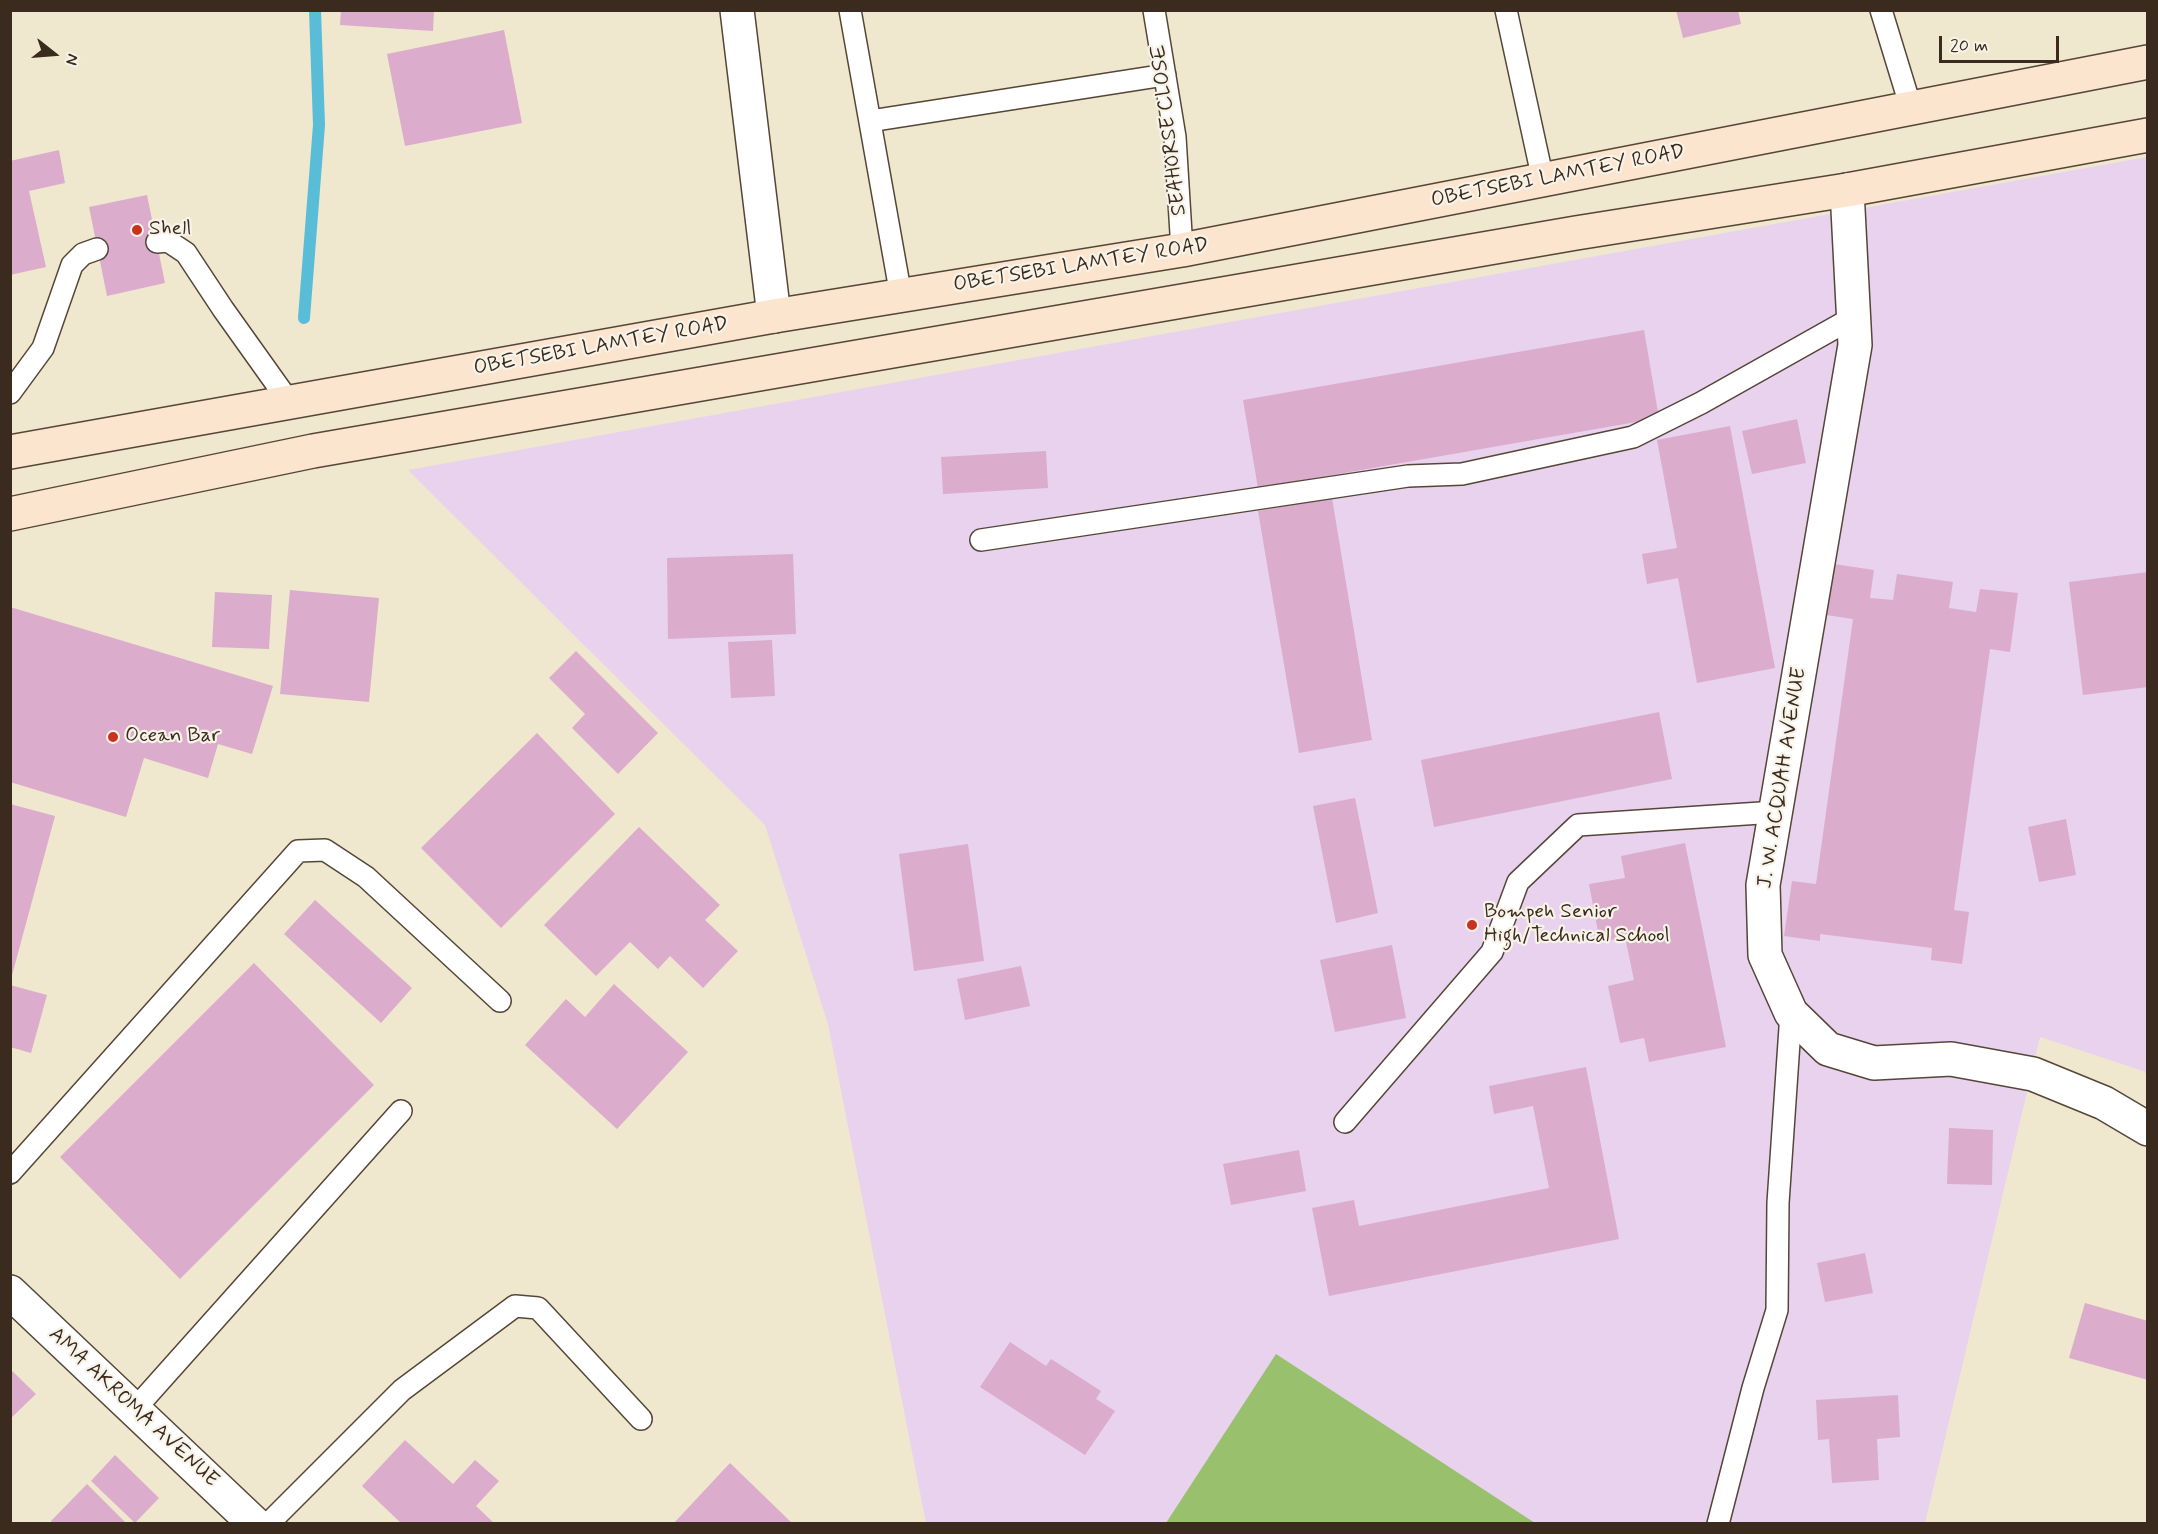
<!DOCTYPE html>
<style>
body{margin:0}
#map{position:relative;width:2158px;height:1534px;overflow:hidden;background:#efe7ce;font-family:Mynerve,sans-serif}
canvas{display:block}
.frame{position:absolute;inset:0;border:12px solid #3b2a1e;pointer-events:none}
.north{position:absolute;left:24px;top:24px;width:60px;height:60px;-webkit-text-stroke:4px #f7f3e8;paint-order:stroke;rotate:107deg;font-size:16px;font-weight:700;line-height:24px;text-align:center;color:#3b2a1e}
.north::after{content:'';display:block;margin:auto;width:21px;height:27px;background:#3b2a1e;clip-path:polygon(50% 0,100% 100%,50% 72%,0 100%)}
.scale{position:absolute;left:1939px;top:36px;width:120px;height:27px;box-sizing:border-box;border:3px solid #3b2a1e;border-top:0;padding-left:8px;font-size:18px;line-height:21px;white-space:nowrap;color:#3b2a1e;-webkit-text-stroke:4px #f7f3e8;paint-order:stroke}
</style>
<div id="map">
<canvas width="2158" height="1534"></canvas>
<div class="frame"></div>
<div class="north">N</div>
<div class="scale">20 m</div>
</div>
<script>
const g = document.querySelector('canvas').getContext('2d');
g.lineJoin = 'round';
function paint(path, color) { g.fillStyle = color; g.fill(path, 'evenodd'); }
function stroke(path, color, width, dash) { g.strokeStyle = color; g.lineWidth = width; g.lineCap = dash ? 'butt' : 'round'; g.setLineDash(dash || []); g.stroke(path); }
function drawText(font, color, halo, rows, align = 'center') {
  g.font = font + ' Mynerve,sans-serif'; g.lineWidth = 4.5; g.setLineDash([]); g.textBaseline = 'middle'; g.strokeStyle = halo; g.fillStyle = color; for (const [text, x, y, turn = 0] of rows) {
    g.save(); g.translate(x, y); g.rotate((+turn || 0) * Math.PI / 180); g.textAlign = isNaN(turn) ? turn : align; if (halo) g.strokeText(text, 0, 0); g.fillText(text, 0, 0); g.restore();
  }
}
paint(new Path2D(`
 M2147 157V1074L2143 1071 2040 1037 1925 1523H926L828 1024 765 825 408 470Z`), '#e8d2ee');
paint(new Path2D(`
 M1276 1354 1535 1523H1166Z`), '#99c16d');
stroke(new Path2D(`
 M304 318 319 125 315 10`), '#5abdd8', 12);
paint(new Path2D(`
 M341 10H434L433 31 340 25Z
 M1676 10H1738L1741 24 1683 38Z
 M504 30 522 123 405 146 387 54Z
 M59 150 65 183 29 191 46 267 10 275V161Z
 M147 195 165 283 107 296 89 207Z
 M1644 330 1659 418 1258 488 1243 400Z
 M1797 419 1806 463 1752 474 1742 431Z
 M1730 426 1775 668 1697 683 1678 578 1647 584 1642 554 1677 548 1657 440Z
 M1046 451 1048 488 943 494 941 457Z
 M1332 498 1372 740 1299 753 1258 511Z
 M793 554 796 634 668 639 667 558Z
 M1834 564 1874 570 1870 598 1893 600 1897 574 1953 582 1949 608 1976 612 1980 589 2018 593 2010 652 1990 649 1954 910 1969 912 1962 964 1931 960 1932 948 1820 934V941L1784 936 1792 881 1816 884 1853 619 1826 615Z
 M2148 572V687L2083 695 2069 582Z
 M290 590 379 598 369 702 280 694Z
 M215 592 272 595 269 649 212 647Z
 M10 607 273 686 252 754 218 744 208 778 144 758 126 817 10 782Z
 M772 640 775 696 731 698 728 642Z
 M576 651 658 733 618 774 572 728 585 714 549 678Z
 M1659 712 1672 779 1434 827 1421 760Z
 M537 733 615 814 501 928 421 848Z
 M1355 798 1378 913 1336 923 1313 806Z
 M10 804 55 816 11 979H10Z
 M2066 819 2076 875 2039 882 2028 827Z
 M639 827 720 905 705 920 738 951 703 988 670 956 658 969 630 942 596 976 544 925Z
 M1685 843 1726 1047 1649 1062 1644 1038 1620 1043 1608 986 1634 980 1625 937 1600 942 1589 884 1625 878 1621 856Z
 M968 844 984 961 914 971 899 854Z
 M315 900 412 988 381 1023 284 934Z
 M1392 945 1406 1018 1335 1032 1320 960Z
 M254 963 374 1085 180 1279 60 1157Z
 M1021 966 1030 1006 965 1020 957 979Z
 M614 984 688 1052 617 1129 525 1045 566 999 585 1017Z
 M10 985 47 995 31 1053 10 1047Z
 M1586 1067 1619 1239 1329 1296 1312 1208 1354 1200 1359 1226 1549 1188 1533 1106 1494 1114 1489 1086Z
 M1949 1128 1993 1130 1992 1185 1947 1184Z
 M1299 1150 1306 1191 1231 1205 1223 1164Z
 M1865 1253 1873 1293 1825 1302 1817 1263Z
 M2085 1303 2148 1321V1380L2069 1358Z
 M1010 1342 1046 1366 1051 1359 1101 1391 1096 1399 1115 1411 1085 1455 980 1387Z
 M10 1369 36 1394 10 1419Z
 M1898 1395 1900 1437 1877 1439 1879 1480 1832 1483 1829 1439 1818 1440 1816 1400Z
 M405 1440 453 1484 475 1460 499 1481 476 1506 495 1524H402L362 1486Z
 M115 1455 159 1498 135 1523 91 1481Z
 M730 1463 793 1524H673Z
 M87 1484 127 1524H54L51 1521Z`), '#dcaccd');
const service = new Path2D(`
 M850 10 901 296
 M1154 10 1175 137 1182 250
 M1506 10 1543 180
 M1881 10 1911 108
 M870 121 1165 75
 M157 242 168 241 186 253 223 309 290 403
 M10 393 43 348 72 265 83 254 97 249
 M981 540 1408 476 1462 474 1633 437 1701 403 1854 317
 M1345 1122 1492 952 1518 882 1578 825 1776 812
 M10 1173 298 851 325 850 366 877 500 1001
 M134 1410 401 1111
 M268 1524 402 1390 515 1306 538 1308 641 1419
 M1718 1524 1753 1388 1777 1310 1778 1203 1791 1013`);
const minor = new Path2D(`
 M737 10 774 316
 M1847 190 1855 345 1763 885 1765 955 1791 1013 1828 1049 1874 1063 1951 1059 2033 1074 2104 1103 2148 1129
 M10 1292 255 1524`);
const secondary = new Path2D(`
 M10 452 774 316 1182 250 2148 62
 M10 514 313 451 1576 233 1847 190 2148 135`);
stroke(service, '#564638', 24);
stroke(minor, '#564638', 36);
stroke(secondary, '#564638', 36);
stroke(service, '#fff', 21);
stroke(minor, '#fff', 33);
stroke(secondary, '#fce5cf', 33);
for (const [x, y, r, color] of [
 [137,230,6,"#c8321e"],
 [113,737,6,"#c8321e"],
 [1472,925,6,"#c8321e"]
]) { const dot = new Path2D(); dot.arc(x, y, r, 0, 2 * Math.PI); g.fillStyle = color; g.fill(dot); stroke(dot, '#f7f3e8', 2); }
drawText('21px', '#3b2a1e', '#f7f3e8', [
 ["SEAHORSE CLOSE",1170,130,-97],
 ["OBETSEBI LAMTEY ROAD",1558,177,-11],
 ["OBETSEBI LAMTEY ROAD",1081,266,-9],
 ["OBETSEBI LAMTEY ROAD",601,347,-10],
 ["J. W. ACQUAH AVENUE",1783,778,-81],
 ["AMA AKROMA AVENUE",133,1408,43]
]);
drawText('21px', '#3b2a1e', '#f7f3e8', [
 ["Shell",149,230],
 ["Ocean Bar",125,737],
 ["Bompeh Senior",1484,913],
 ["High/Technical School",1484,937]
], 'left');
</script>
